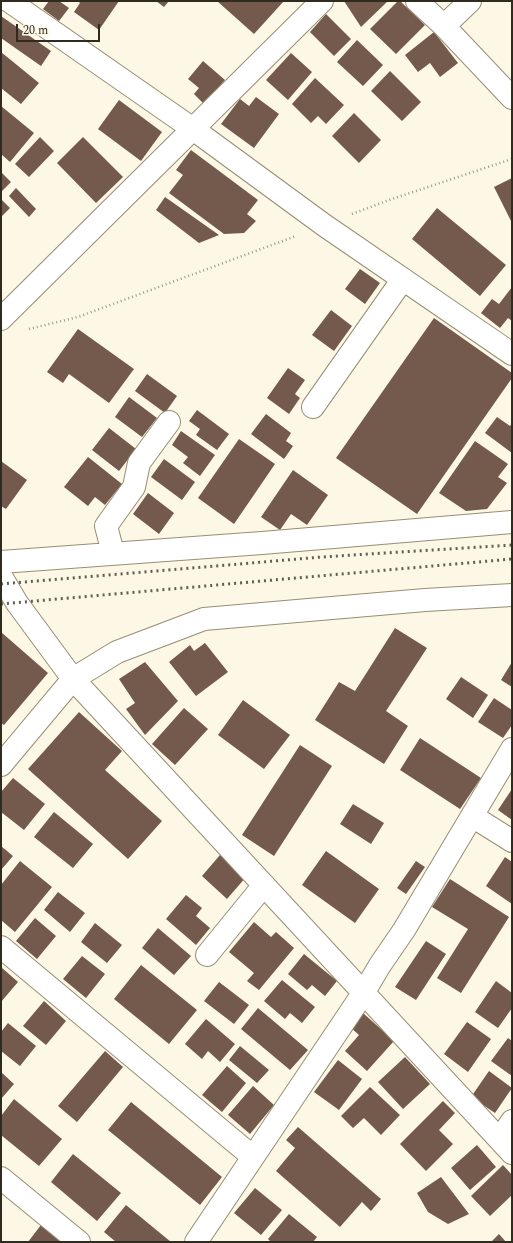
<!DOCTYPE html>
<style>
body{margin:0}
#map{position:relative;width:513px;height:1243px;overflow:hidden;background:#fdf7e5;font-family:Spectral,serif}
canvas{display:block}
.frame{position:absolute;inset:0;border:2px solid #2f2b1f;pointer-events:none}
.scale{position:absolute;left:16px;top:24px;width:84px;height:18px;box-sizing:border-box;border:2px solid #2f2b1f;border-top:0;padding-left:5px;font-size:12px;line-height:14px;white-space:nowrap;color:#2f2b1f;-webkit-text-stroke:3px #fdf7e5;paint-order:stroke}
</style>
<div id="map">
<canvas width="513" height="1243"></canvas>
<div class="frame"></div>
<div class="scale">20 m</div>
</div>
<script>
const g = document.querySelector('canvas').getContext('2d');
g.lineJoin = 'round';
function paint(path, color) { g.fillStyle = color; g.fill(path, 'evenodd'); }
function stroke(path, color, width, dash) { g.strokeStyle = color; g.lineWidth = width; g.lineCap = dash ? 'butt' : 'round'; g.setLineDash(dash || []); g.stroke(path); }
paint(new Path2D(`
 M49 1H59L69 8 59 21 43 9Z
 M78 1H119L99 30 74 12 80 3Z
 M156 1H169L164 7Z
 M217 1H284L254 34Z
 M344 1H388L361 27Z
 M398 1H400L425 25 396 54 370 29Z
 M326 14 351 39 334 56 310 32Z
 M1 16 51 51 41 66 1 38Z
 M434 32 458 63 440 77 430 63 418 72 405 55Z
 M357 40 383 65 363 86 337 62Z
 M1 52 39 83 21 104 1 88Z
 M291 53 312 72 288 100 266 80Z
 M203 61 225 80 204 104 194 94 199 88 188 79Z
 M390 71 421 102 402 121 371 91Z
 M315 78 344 105 326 124 318 116 311 123 292 104Z
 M256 97 279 114 254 148 221 124 240 99 249 106Z
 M119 100 162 132 141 161 98 129Z
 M1 106 34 133 10 162 1 154Z
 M354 113 381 140 359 163 332 136Z
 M40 137 54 151 29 177 15 164Z
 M83 137 123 177 96 203 57 163Z
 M191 150 258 200 247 214 256 221 244 233 224 234 169 193 183 175 176 170Z
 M1 172 11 182 2 191 1 190Z
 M512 178V223L494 187Z
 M16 188 36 209 29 217 9 196Z
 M165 197 219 235 199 243 156 210Z
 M1 199 10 208 1 217Z
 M437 208 506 265 480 296 412 239Z
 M360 269 380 283 365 304 345 289Z
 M512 287V321L508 318 500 328 481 313 492 299 499 304Z
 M331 310 352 326 334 351 312 335Z
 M434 318 512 373V378L417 514 336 458Z
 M78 329 134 369 109 403 69 374 63 383 47 372Z
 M288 368 305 380 295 394 300 398 289 414 267 398Z
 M147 374 177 396 165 413 135 391Z
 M129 397 157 418 142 437 115 417Z
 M197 410 229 434 217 450 196 435 200 429 189 421Z
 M266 414 291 433 286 441 293 446 284 459 251 434Z
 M497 417 510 426 512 423V453L485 433Z
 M109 428 136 449 119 471 92 450Z
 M181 431 215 455 200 476 183 463 188 457 172 445Z
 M239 439 275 464 234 524 198 498Z
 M475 441 508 464 498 477 507 483 487 509 466 511 439 493Z
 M88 457 122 484 105 505 95 497 88 506 64 487Z
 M164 459 195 482 182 500 151 477Z
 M1 461 27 480 6 509 1 506Z
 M293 470 328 495 307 525 291 514 280 530 261 517Z
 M148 493 174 513 159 534 133 514Z
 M395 628 427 648 386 711 408 726 384 764 315 720 339 682 355 691Z
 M1 632 48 673 4 725 1 723Z
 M205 643 228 672 196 696 169 662 190 645 194 651Z
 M145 662 178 701 145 735 126 709 135 703 119 679Z
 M512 662V687L501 680Z
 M461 677 488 695 473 718 446 699Z
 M494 698 512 710V725L503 738 478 722Z
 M243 700 290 735 264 769 218 735Z
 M184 708 208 729 175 765 152 744Z
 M79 712 122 751 105 770 162 821 128 859 28 769Z
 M420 738 481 778 460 809 400 770Z
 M300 745 332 766 274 856 242 835Z
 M13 778 45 804 24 830 1 812V792Z
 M512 789V820L498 810Z
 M353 804 384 823 371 844 340 824Z
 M54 812 93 844 73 868 34 837Z
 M1 846 13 856 1 870Z
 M326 851 379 889 355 923 302 885Z
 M220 855 246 877 227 899 202 876Z
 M505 857 512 862V904L486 886Z
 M20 861 52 887 15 932 1 920V885Z
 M416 861 425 867 406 894 397 888Z
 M450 879 509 917 461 993 437 978 468 929 432 907Z
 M58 892 85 913 70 932 44 910Z
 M186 895 202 908 196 916 210 928 196 945 166 919Z
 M35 918 56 936 37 959 16 941Z
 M254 922 271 937 276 932 294 948 259 990 247 981 254 973 229 952Z
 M95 923 122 945 107 963 81 942Z
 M158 928 191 956 174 975 142 948Z
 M426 941 446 954 416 1000 395 987Z
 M304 954 337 981 325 996 312 985 307 990 288 974Z
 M82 956 105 974 86 998 63 979Z
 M141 965 197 1010 169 1044 114 999Z
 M1 967 18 982 1 1002Z
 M282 980 315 1007 302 1023 290 1013 285 1019 264 1001Z
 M496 981 512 993V1008L498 1028 475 1012Z
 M219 982 249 1005 234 1024 204 1001Z
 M44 1001 66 1021 46 1045 23 1026Z
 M258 1008 308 1050 290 1070 241 1029Z
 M363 1013 394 1041 367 1071 345 1051 359 1035 350 1027Z
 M206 1019 235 1044 220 1062 208 1051 202 1059 185 1044Z
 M467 1022 491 1039 468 1072 444 1054Z
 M8 1023 36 1046 20 1066 1 1051V1032Z
 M508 1038 512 1041V1076L491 1061Z
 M240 1046 269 1070 257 1083 229 1060Z
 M105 1051 123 1067 77 1122 58 1106Z
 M405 1057 430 1084 403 1109 378 1082Z
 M338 1060 362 1079 339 1110 314 1092Z
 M227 1066 246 1083 222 1112 202 1095Z
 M489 1071 512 1088 495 1113 471 1097Z
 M1 1072 14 1084 1 1099Z
 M253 1086 274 1105 250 1134 228 1115Z
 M370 1087 400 1115 381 1135 364 1118 353 1128 341 1116Z
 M14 1099 62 1139 39 1166 1 1135V1116Z
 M443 1101 455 1113 439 1130 453 1144 426 1171 400 1144Z
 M131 1102 222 1177 200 1205 108 1130Z
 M298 1127 381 1199 371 1211 362 1202 340 1227 276 1171 295 1148 286 1140Z
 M477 1145 496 1167 470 1190 451 1168Z
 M73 1154 121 1193 97 1221 51 1182Z
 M503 1165 512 1175V1195L490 1216 471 1196Z
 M441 1177 469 1214 448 1224 428 1212 417 1193Z
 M255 1188 282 1210 261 1235 234 1213Z
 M126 1205 171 1242H116L104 1232Z
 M289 1214 317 1237 313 1242H271L268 1239Z
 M41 1225 62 1242H28Z
 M499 1234 506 1242H491Z`), '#74594d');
const minor = new Path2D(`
 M9 1 193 129 324 225 512 354
 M417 1 444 26 512 98
 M444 26 470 1
 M1 319 322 1
 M313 407 403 279
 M113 553 106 526 134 487 139 463 169 422
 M1 562 262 543 512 522
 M1 576 17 603 73 679 512 1153
 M1 765 73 679 117 652 204 619 425 600 512 595
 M472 816 512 841
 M1 947 253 1157
 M207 955 264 885
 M500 1139 512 1121
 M1 1178 79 1242
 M196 1242 364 992 380 965 404 930 512 749`);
stroke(minor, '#988e73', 24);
stroke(new Path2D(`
 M352 214 389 200 512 159
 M29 329 78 317 296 236`), '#9c9788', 2.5, [1, 3]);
stroke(minor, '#fff', 22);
stroke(new Path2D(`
 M1 584 322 557 512 545
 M1 604 512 559`), '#635e51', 3, [2, 4]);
</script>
